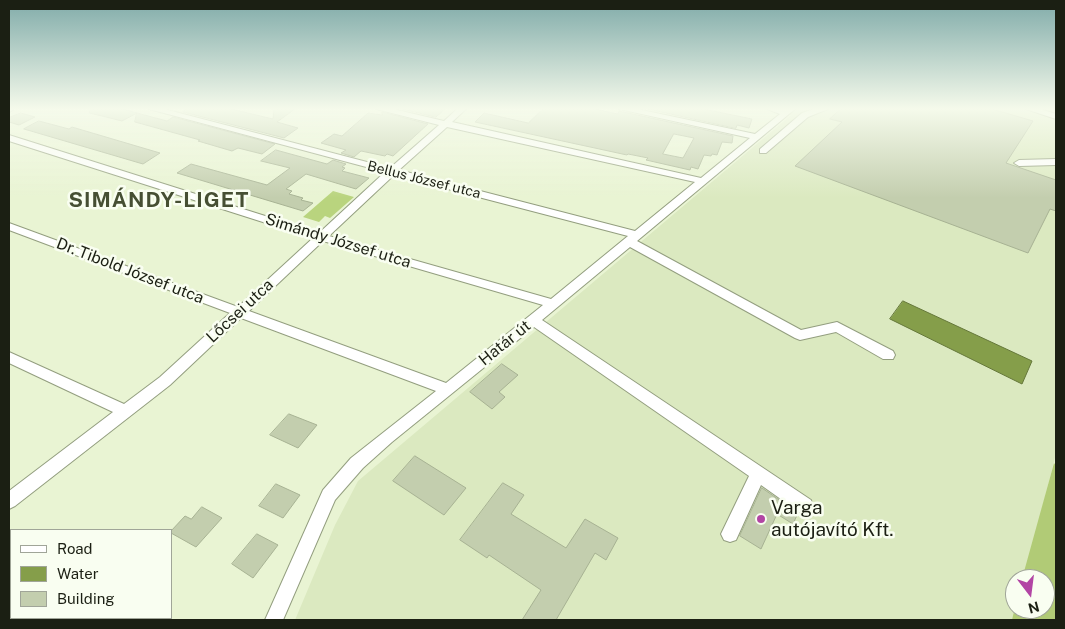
<!DOCTYPE html>
<meta charset="utf-8">
<style>
body{margin:0}
#map{position:relative;width:1065px;height:629px;overflow:hidden;background:#e9f4d3;font-family:"Public Sans",sans-serif}
canvas{display:block}
.frame{position:absolute;inset:0;border:10px solid #1b1f13;pointer-events:none}
.legend{position:absolute;left:10px;top:529px;width:162px;height:90px;box-sizing:border-box;background:#f9fef1;border:1px solid #a0a598;margin:0;padding:6px 9px;list-style:none;font-size:15px;color:#1b1f13}
.legend li{display:flex;align-items:center;gap:10px;height:25px}
.legend b{width:25px;border:1px solid #a0a598}
.north{position:absolute;left:1005px;top:569px;width:50px;height:50px;box-sizing:border-box;background:#f9fef1;border:1px solid #a0a598;border-radius:50%;rotate:165deg;font-size:14px;font-weight:700;line-height:20px;text-align:center;color:#1b1f13}
.north::after{content:'';display:block;margin:auto;width:18px;height:22px;background:#b245a4;clip-path:polygon(50% 0,100% 100%,50% 72%,0 100%)}
</style>
<div id="map">
<canvas width="1065" height="629"></canvas>
<div class="frame"></div>
<ul class="legend">
<li><b style="height:6px;background:#fff"></b>Road</li>
<li><b style="height:14px;background:#859e4a"></b>Water</li>
<li><b style="height:14px;background:#c3ceae"></b>Building</li>
</ul>
<div class="north">N</div>
</div>
<script>
const g = document.querySelector('canvas').getContext('2d');
g.lineJoin = 'round';
function paint(path, color) { g.fillStyle = color; g.fill(path, 'evenodd'); }
function stroke(path, color, width, dash) { g.strokeStyle = color; g.lineWidth = width; g.lineCap = dash ? 'butt' : 'round'; g.setLineDash(dash || []); g.stroke(path); }
function drawText(font, color, halo, rows, align = 'center') {
  g.font = font + ' "Public Sans",sans-serif'; g.lineWidth = 5; g.setLineDash([]); g.textBaseline = 'middle'; g.strokeStyle = halo; g.fillStyle = color; for (const [text, x, y, turn = 0] of rows) {
    g.save(); g.translate(x, y); g.rotate((+turn || 0) * Math.PI / 180); g.textAlign = isNaN(turn) ? turn : align; if (halo) g.strokeText(text, 0, 0); g.fillText(text, 0, 0); g.restore();
  }
}
paint(new Path2D(`
 M761 109H1056V454L1024 579H1015L1013 620H295L335 525 358 481 791 115Z`), '#dbe9c0');
paint(new Path2D(`
 M333 191 354 197 330 218 325 216 319 222 303 217Z`), '#b9d47e');
paint(new Path2D(`
 M1054 463 1056 466V620H1012L1015 607V609H1045V579H1022Z`), '#b1cb76');
const water = new Path2D(`
 M903 301 1032 361 1022 384 890 319Z`);
paint(water, '#859e4a');
stroke(water, '#65783a', 1);
const building = new Path2D(`
 M91 109H123L137 113 122 121 90 113Z
 M187 109H231L273 119 274 109H295L277 122 298 128 284 138 183 112Z
 M403 109H445L436 117Z
 M543 109H595L618 114 619 111 733 136 732 143 722 142 717 155 712 154 711 156 704 155 698 169 691 167 690 170 646 160 648 158 628 154 627 155 475 122 484 113 528 123ZM674 134 694 138 683 158 663 154Z
 M648 109H704L752 119 749 128 737 125 736 128Z
 M841 109H992L1033 121 1006 163 1056 180V211L1050 209 1028 253 795 166 842 122 830 119Z
 M382 112 428 124 393 156 387 154 385 156 361 151 354 157 341 153 346 150 321 143 334 134 342 136 368 113 382 115Z
 M21 113 35 117 19 125 9 122V118Z
 M137 113 167 121 173 117 275 144 262 154 238 148 232 151 198 141 200 140 135 122Z
 M39 121 69 129 72 127 160 153 143 164 24 129Z
 M276 150 327 164 333 160 346 164 342 167 345 168 342 171 369 178 356 189 306 174 286 189 292 191 289 194 303 198 301 200 313 203 303 211 177 173 191 164 267 185 290 168 261 161Z
 M502 364 518 375 499 392 505 397 492 409 470 392Z
 M289 414 317 425 298 448 270 435Z
 M415 456 466 488 444 515 393 481Z
 M503 483 524 495 511 514 566 548 585 519 618 538 606 560 595 553 556 620H522L541 590 489 555 487 558 460 540Z
 M276 484 300 495 283 518 259 506Z
 M762 488 798 513 793 524 777 514 761 549 740 536Z
 M202 507 222 518 196 547 171 533V531L185 516 191 519Z
 M257 534 278 545 253 578 232 564Z`);
paint(building, '#c3ceae');
stroke(building, '#a7b293', 1);
const minor = new Path2D(`
 M9 109H13V110L9 112Z
 M149 109H164L390 168 439 125 376 109H393L444 121 457 109H466L452 122 701 178 750 138 619 109H637L755 134 780 114 767 109H795L637 241 801 330 837 322 893 351 895 355 893 359H883L836 332 800 340 795 338 630 247 542 320 811 500 813 506 811 512 805 514 799 512 761 485 736 540 730 542 724 540 721 534 749 476 534 327 392 442 363 468 335 500 283 620H265L323 490 351 458 436 391 241 318 170 385 15 506 9 509V491L113 412 9 363V352L124 404 160 377 230 313 9 230V223L238 307 313 238 9 141V135L319 233 385 172ZM447 127 695 182 635 231 399 170ZM394 175 628 236 551 299 329 236ZM323 241 543 305 446 383 249 311Z
 M814 109H828L808 117 766 153H760V149L802 113Z
 M1026 109H1040L1056 114V119Z
 M1056 159V165L1019 166 1014 163 1019 160Z
 M9 555 11 556V575L9 574Z
 M83 618H104L105 620H84Z`);
stroke(minor, '#939e7f', 2);
paint(minor, '#fff');
const sky = g.createLinearGradient(0, 0, 0, 198);
sky.addColorStop(0, '#80aba9');
sky.addColorStop(0.55, '#f5faeb');
sky.addColorStop(1, '#f5faeb00');
g.fillStyle = sky;
g.fillRect(0, 0, 1065, 198);
for (const [x, y, r, color] of [
 [761,519,5,"#b245a4"]
]) { const dot = new Path2D(); dot.arc(x, y, r, 0, 2 * Math.PI); g.fillStyle = color; g.fill(dot); stroke(dot, '#f9fef1', 2); }
drawText('14px', '#1b1f13', '#f9fef1', [
 ["Bellus József utca",424,180,14]
]);
drawText('16px', '#1b1f13', '#f9fef1', [
 ["Simándy József utca",338,241,17],
 ["Dr. Tibold József utca",130,271,21],
 ["Lőcsei utca",240,311,-43],
 ["Határ út",505,343,-39]
]);
drawText('19px', '#1b1f13', '#f9fef1', [
 ["Varga",771,508],
 ["autójavító Kft.",771,530]
], 'left');
g.letterSpacing = '1px';
drawText('bold 21px', '#464f33', '#f9fef1', [
 ["SIMÁNDY-LIGET",159,201]
]);
g.letterSpacing = '0px';
</script>
